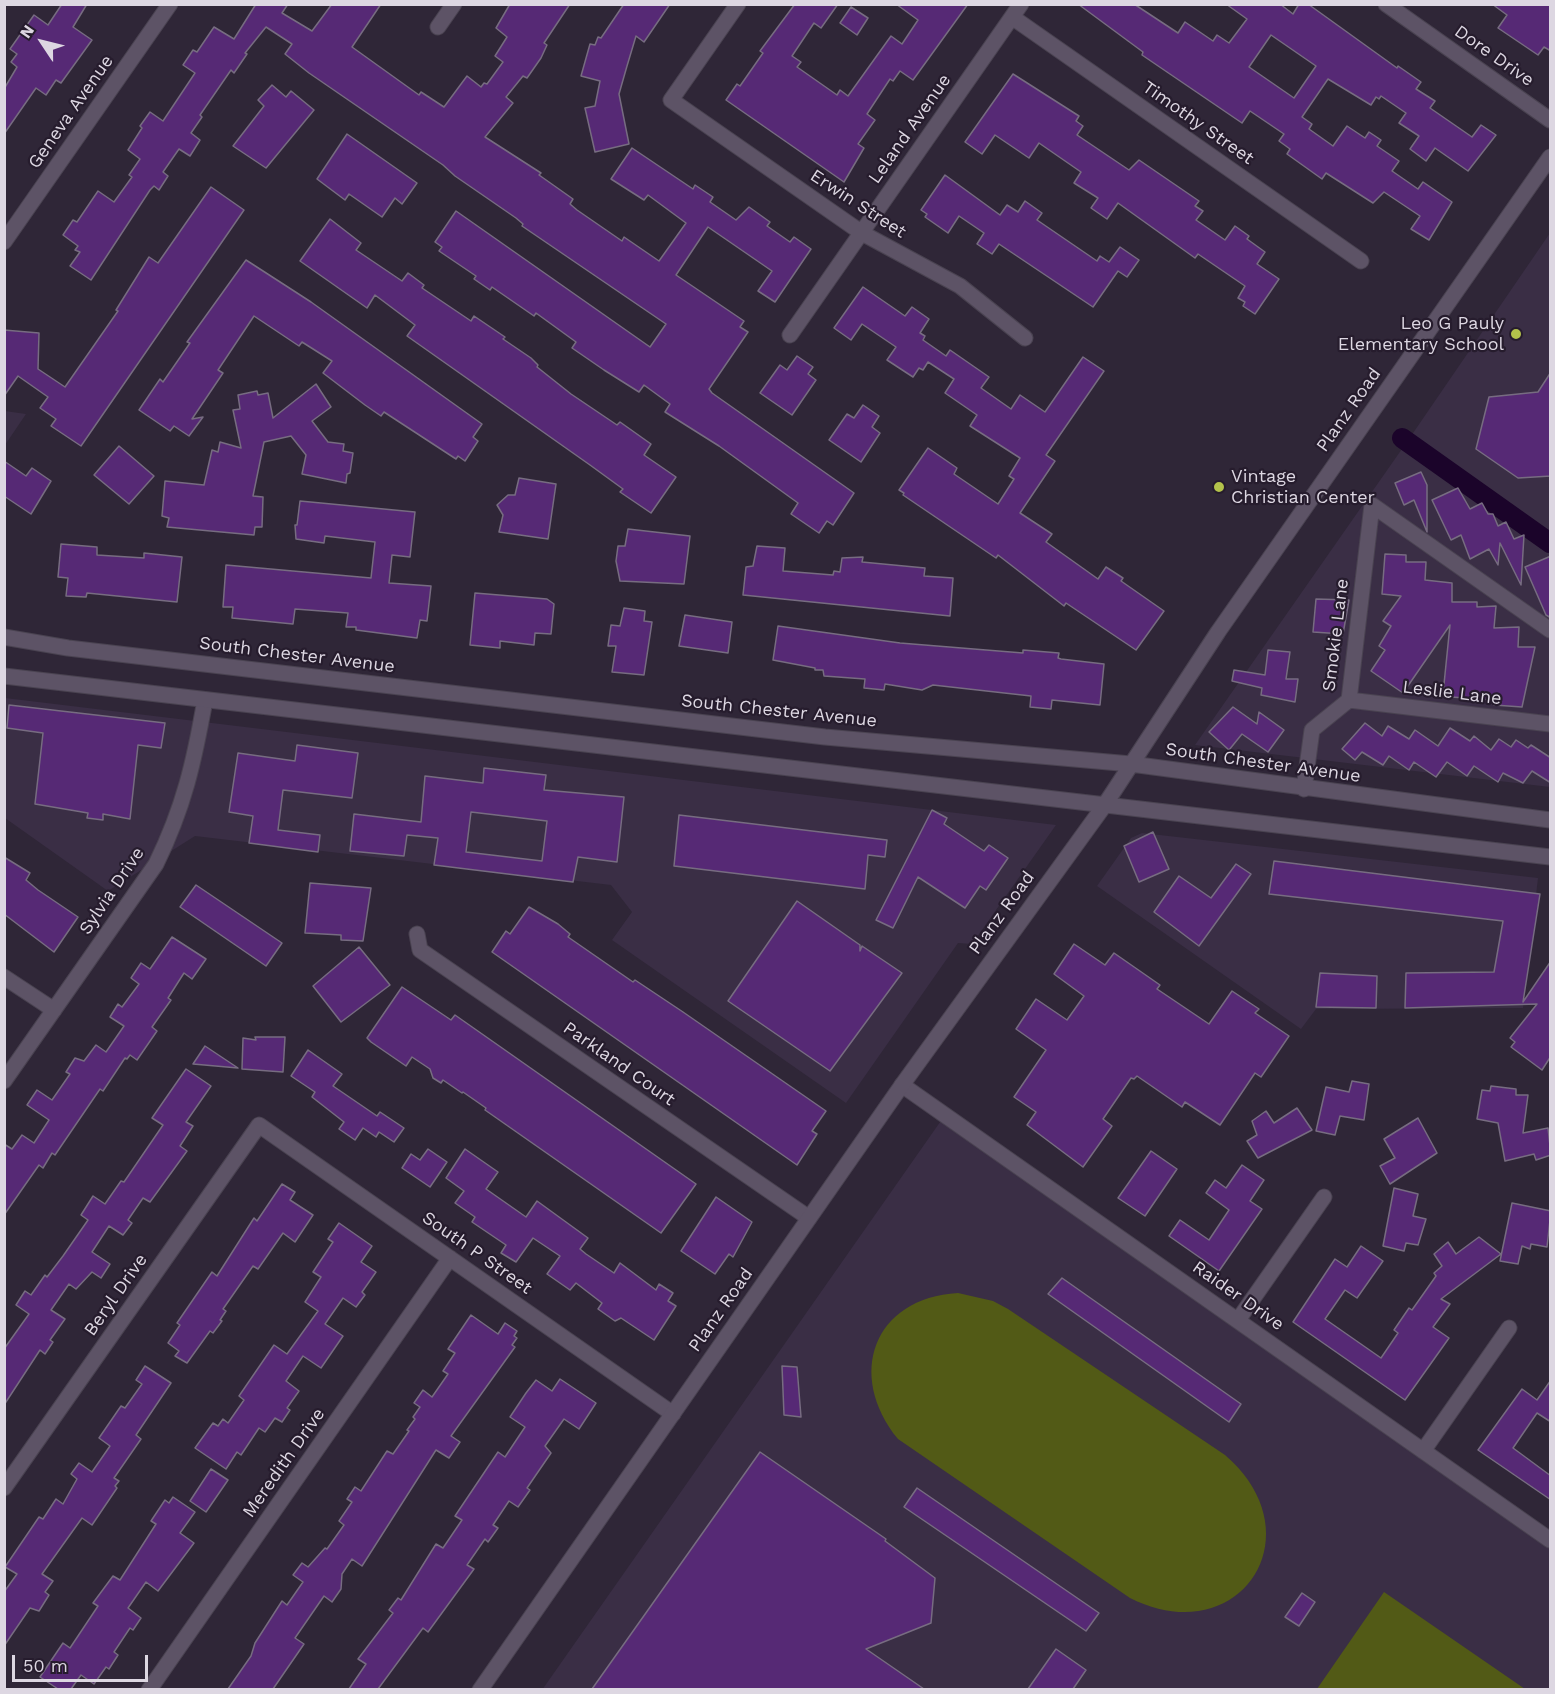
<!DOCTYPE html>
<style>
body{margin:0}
#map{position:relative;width:1555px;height:1694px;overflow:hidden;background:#2f2637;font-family:"Work Sans",sans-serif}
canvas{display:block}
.frame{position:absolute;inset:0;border:6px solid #ddd7e2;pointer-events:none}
.north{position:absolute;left:12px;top:12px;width:60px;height:60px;-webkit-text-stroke:4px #261c2d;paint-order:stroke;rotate:305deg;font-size:16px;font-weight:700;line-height:24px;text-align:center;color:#ddd7e2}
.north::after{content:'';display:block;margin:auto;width:21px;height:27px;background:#ddd7e2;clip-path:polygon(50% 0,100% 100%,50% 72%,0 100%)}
.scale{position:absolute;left:12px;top:1655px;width:136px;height:27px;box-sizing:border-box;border:3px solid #ddd7e2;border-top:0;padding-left:8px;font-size:18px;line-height:21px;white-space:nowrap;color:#ddd7e2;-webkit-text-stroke:4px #261c2d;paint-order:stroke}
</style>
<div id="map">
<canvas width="1555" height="1694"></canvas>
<div class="frame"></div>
<div class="north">N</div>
<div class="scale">50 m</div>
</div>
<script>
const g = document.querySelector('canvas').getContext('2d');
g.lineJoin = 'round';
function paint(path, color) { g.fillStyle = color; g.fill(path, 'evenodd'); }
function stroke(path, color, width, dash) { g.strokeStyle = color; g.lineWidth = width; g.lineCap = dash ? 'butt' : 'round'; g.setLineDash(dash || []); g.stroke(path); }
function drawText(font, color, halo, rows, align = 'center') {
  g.font = font + ' "Work Sans",sans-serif'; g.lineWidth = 4.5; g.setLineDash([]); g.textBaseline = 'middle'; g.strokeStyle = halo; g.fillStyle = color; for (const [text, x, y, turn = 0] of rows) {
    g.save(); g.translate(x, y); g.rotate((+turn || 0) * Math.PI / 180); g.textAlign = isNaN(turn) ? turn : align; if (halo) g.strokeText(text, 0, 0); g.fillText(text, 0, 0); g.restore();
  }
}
paint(new Path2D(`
 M1550 233V787L1195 745 1411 436Z
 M5 411 26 414 5 445 4 411Z
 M5 698 1056 825 972 944 958 943 846 1103 612 940 632 912 611 885 195 836 108 891 5 818Z
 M1142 833 1538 878 1523 1008 1316 1009 1301 1029 1097 886 1131 838Z
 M945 1115 1550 1540V1689L542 1690Z`), '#3a2e45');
paint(new Path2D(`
 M958 1293 993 1301 1008 1309 1225 1455C1318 1535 1239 1653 1130 1598L898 1439C846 1375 873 1298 958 1293Z
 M1384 1592 1525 1689H1317Z`), '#525a16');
stroke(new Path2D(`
 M1402 438 1550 543`), '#1b042a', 20);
const building = new Path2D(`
 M62 4H87L73 27 92 40 61 83 56 80 46 95 36 88 4 134V89L17 67 11 62 17 54 10 49 34 15 48 25Z
 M256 4H288L282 13 312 31 332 4H381L352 47 419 95 421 92 444 107 467 76 481 87 484 83 487 84 503 62 495 56 507 37 496 28 510 4H570L544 43 547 45 541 58 527 78 523 76 506 97 513 103 485 137 541 173 539 175 573 199 570 204 577 210 622 241 624 237 659 261 686 223 648 195 644 200 611 179 632 148 693 189 695 185 713 197 710 202 736 220 749 207 770 222 767 226 790 242 794 237 811 249 775 302 758 291 772 271 708 227 676 275 744 321 740 327 748 332 709 389 712 393 854 493 833 525 827 521 819 533 791 514 798 503 719 446 665 412 670 404 644 385 639 392 604 370 572 348 576 342 536 313 534 316 492 287 490 290 474 279 476 276 439 251 442 247 435 242 456 211 650 347 666 324 522 226 523 224 516 218 455 176 443 165 309 73 285 54 292 44 266 27 245 53 247 54 234 73 231 70 200 115 202 117 191 133 200 140 190 156 179 149 163 172 168 176 159 190 154 186 150 190 91 280 70 266 80 252 75 250 78 246 63 235 73 220 77 222 98 191 114 202 132 177 129 175 140 159 128 150 142 128 140 126 150 112 163 121 195 73 183 65 193 50 197 52 214 27 234 39Z
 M624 4H670L644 42 636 36 627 66 619 94 629 144 595 152 585 108 595 106 600 81 581 76 590 44 595 45 598 37 601 38Z
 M795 4H838L821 28 814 23 792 56 801 62 797 67 837 95 840 90 848 96 891 36 902 44 918 20 896 4H968L913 80 900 71 893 81 890 79 867 114 875 120 858 144 864 148 844 182 726 100 737 84 740 86 763 53 760 51Z
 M1078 4H1134L1178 33 1185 22 1213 41 1217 35 1229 43 1247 19 1226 4H1280L1293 14 1299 4H1308L1397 68 1398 66 1421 82 1416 89 1435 101 1430 108 1472 137 1481 125 1496 135 1468 171 1435 148 1426 161 1410 149 1419 136 1399 123 1406 113 1381 96 1379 99 1376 97 1371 105 1328 79 1302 117 1312 124 1309 129 1333 146 1347 126 1365 138 1369 132 1381 140 1377 146 1399 161 1392 171 1418 189 1423 182 1452 202 1429 240 1411 229 1420 216 1384 192 1373 203 1326 173 1322 179 1287 154 1290 149 1279 141 1284 134 1250 111 1242 123 1142 55 1143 52ZM1271 35 1316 66 1294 98 1249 67Z
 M1492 4H1551V51L1544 47 1538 55 1498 28 1507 15Z
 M851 7 868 18 857 35 840 23Z
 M1013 74 1079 116 1076 121 1083 126 1077 135 1129 170 1139 160 1199 201 1195 206 1203 211 1196 220 1225 240 1235 226 1249 236 1247 239 1265 252 1257 264 1279 279 1255 314 1243 306 1245 302 1238 298 1245 286 1198 254 1195 258 1118 203 1107 219 1091 208 1098 198 1074 183 1081 172 1039 143 1029 158 995 135 982 154 965 142Z
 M272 85 286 97 291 91 314 110 266 168 233 146 264 106 258 100Z
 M347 134 417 183 402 204 395 198 382 217 349 194 345 200 317 179Z
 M945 175 1000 215 1007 205 1018 212 1025 201 1042 213 1037 220 1097 261 1100 256 1109 262 1120 247 1139 260 1127 277 1118 271 1093 307 999 244 992 254 977 244 984 233 959 216 948 233 925 217 927 214 921 210Z
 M211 187 244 210 81 446 51 426 56 419 40 408 48 397 18 376 4 396V330L39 333 38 369 65 387 118 311 116 310 149 257 158 263Z
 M330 219 361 243 356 250 402 281 408 273 424 285 422 288 471 321 474 316 505 337 503 339 531 358 538 365 537 367 571 394 617 425 620 422 651 444 644 455 676 477 651 513 620 492 623 489 590 465 407 336 415 325 375 295 367 308 300 261Z
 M246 260 311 302 482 424 473 437 478 441 465 461 458 456 456 459 384 412 381 416 365 405 323 373 332 361 302 342 299 346 254 316 218 370 223 373 192 419 203 417 189 436 174 426 170 431 139 410 160 379 163 382 190 343 187 342Z
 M863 287 905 316 912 307 929 319 920 333 925 336 923 340 946 356 950 350 989 377 981 388 1011 409 1020 395 1045 412 1083 357 1104 371 1046 455 1055 461 1020 513 1052 534 1046 542 1098 579 1106 567 1123 578 1121 581 1164 611 1136 650 1066 603 1064 606 998 555 996 558 903 495 904 493 899 490 928 448 957 468 954 474 998 504 1014 479 1009 476 1020 458 970 426 977 415 945 393 954 379 928 362 923 370 919 368 913 377 887 360 896 347 862 324 851 340 834 328Z
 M797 356 813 367 808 374 816 380 792 415 760 393 780 365 787 370Z
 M1551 372V476L1518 478 1476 449 1489 397 1538 392Z
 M316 384 331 407 312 421 328 442 344 444 343 451 353 453 350 473 347 474 346 483 302 474 306 455 291 436 264 442 253 496 263 497 262 527H255L254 535 167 527 169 518 162 516 165 481 204 485 212 450 218 452 220 442 241 448 233 410 240 409 238 395 257 391 258 395 268 393 273 418Z
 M863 405 879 416 872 427 880 433 861 462 829 440 847 414 854 418Z
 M119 446 154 476 129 504 94 475Z
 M4 461 26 476 32 468 51 481 31 514 4 496Z
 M1421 472 1427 485V532L1414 500 1404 505 1395 483Z
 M519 478 556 484 548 539 499 532 503 515 497 505 508 495H515Z
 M1458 488 1470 509 1482 503 1488 514H1493L1498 526 1506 522 1514 539 1524 535 1521 585 1500 543 1498 565 1489 549 1470 559 1461 535 1451 540 1432 500Z
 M300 501 415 512 410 557 392 555 389 583 431 586 427 621 420 620 417 638 356 630V627H346L348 613 295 609 293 624 232 618 233 607H223L226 565 371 578 375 542 325 536 324 543 296 539 295 525H297Z
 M628 529 690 536 684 584 620 581 616 561 618 546H625Z
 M61 544 97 547V555L144 558V553L182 557 177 602 87 593 86 597 66 596 68 578 58 577Z
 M757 546 785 548 783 571 833 575 834 571 840 572 842 558 863 557 862 562 925 568 924 576 953 578 950 616 743 595 746 567 753 566Z
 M1385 554 1406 555V562H1426L1425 580 1452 583V602H1477V607L1496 606 1494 628 1519 627 1518 647H1535L1522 707 1494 705 1495 700 1451 697 1452 694H1443L1450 625 1403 693 1371 671 1385 650 1379 646 1391 626 1383 621 1401 596 1382 594Z
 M1551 556V618L1546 615 1525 567Z
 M475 593 547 599 554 604 551 634 535 633 534 645 500 641V648L470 645Z
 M1316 599 1349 600 1343 634 1313 632Z
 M624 608 645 611 644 621 652 622 644 675 612 672 616 646H608L611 625 620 626Z
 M685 615 732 622 728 653 679 646Z
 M778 626 900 643 1023 653V650L1059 653 1058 658 1061 659 1104 664 1100 705 1052 700 1051 709 1030 707 1031 696 933 685 922 690 885 684 884 690 864 688 865 679 824 676 823 670H815V668L773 660Z
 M1268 650 1290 652 1286 679H1298L1295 702 1261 695 1262 688 1232 681 1234 670 1265 675Z
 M9 705 165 723 161 748 138 745 130 819 103 814V820L87 818 88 813 35 804 43 733 7 728Z
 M1233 707 1257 724 1259 712 1284 730 1268 752 1242 734 1229 750 1209 732Z
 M1365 723 1382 736 1388 726 1409 739 1415 730 1438 746 1450 728 1470 741 1474 736 1491 750 1499 739 1511 747 1516 740 1528 748 1531 745 1551 758V783L1532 771 1523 783 1503 773 1498 782 1474 766 1467 776 1447 762 1436 777 1414 762 1409 770 1389 756 1383 765 1362 752 1355 760 1342 749Z
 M297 745 358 753 352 798 283 790 278 830 320 835 318 852 249 843 253 816 229 812 238 753 295 761Z
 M484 768 546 775 544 790 624 797 617 862 578 857 573 882 434 865 438 838 407 835 404 856 350 851 354 814 421 822 425 776 483 783ZM471 812 547 821 542 861 466 852Z
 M932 810 947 818 944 824 984 851 989 845 1008 858 986 890 980 886 965 908 918 877 893 928 876 920Z
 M679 815 887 840 885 857 868 855 865 889 674 866Z
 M1153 832 1169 869 1139 882 1124 846Z
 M4 857 30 873 26 880 38 890 78 917 54 952 4 914Z
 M1274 861 1540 894 1523 1002 1551 961V1056L1542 1070 1511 1047 1515 1042 1510 1038 1537 1004 1405 1008 1406 973 1494 972 1503 921 1269 894Z
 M1236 864 1251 874 1199 946 1154 912 1179 876 1211 898Z
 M310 883 371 888 363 941 341 940V935L305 933Z
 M196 885 282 943 266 966 180 907Z
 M797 901 860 945V951L862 946 902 973 830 1071 728 1001Z
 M529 907 558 924 570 934 568 937 633 982 635 980 683 1012 826 1111 812 1131 817 1134 797 1165 492 952 506 931 510 934Z
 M172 937 206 959 192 979 184 973 168 998 171 1000 152 1027 157 1031 137 1060 130 1055 127 1059 125 1058 103 1091 100 1089 55 1155 52 1153 43 1168 39 1165 4 1215V1144L12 1149 22 1135 34 1143 49 1120 27 1105 37 1090 52 1100 70 1074 66 1072 75 1058 84 1061 96 1045 106 1052 124 1026 110 1017 118 1004 122 1007 139 984 131 978 141 963 150 969Z
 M1074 944 1105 965 1114 953 1160 985 1157 989 1209 1024 1232 991 1259 1009 1255 1013 1289 1036 1261 1077 1255 1073 1220 1125 1185 1102 1182 1107 1137 1076 1134 1079 1131 1078 1103 1119 1112 1126 1083 1167 1027 1125 1036 1112 1014 1097 1046 1050 1016 1029 1036 999 1067 1020 1084 996 1054 974Z
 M359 947 390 985 341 1022 313 986Z
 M1320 973 1377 976 1376 1008 1316 1007Z
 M402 987 451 1020 455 1015 696 1184 661 1233 485 1110 486 1108 463 1092 462 1093 443 1080 441 1083 433 1078 430 1069 412 1057 406 1066 371 1042 367 1038Z
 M255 1037H285L283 1072 242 1069 243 1038 256 1040Z
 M205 1046 238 1068 193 1064Z
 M308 1050 342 1074 333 1086 377 1116 380 1112 404 1128 394 1142 379 1132 376 1137 363 1128 355 1140 339 1129 344 1122 312 1097 315 1092 291 1076Z
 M186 1069 211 1086 186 1122 193 1126 180 1146 187 1151 150 1202 143 1198 128 1220 132 1223 123 1235 109 1226 92 1252 110 1264 101 1278 92 1272 76 1289 69 1284 51 1310 65 1319 50 1340 53 1342 45 1354 40 1350 4 1405V1349L29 1314 16 1305 25 1291 31 1295 45 1275 47 1277 63 1256 88 1220 81 1215 93 1196 105 1204 121 1181 124 1182 163 1125 152 1118Z
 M1352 1081 1369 1084 1364 1120 1340 1116 1335 1135 1316 1131 1326 1087 1349 1092Z
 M1491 1086 1516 1089V1095H1528L1523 1133 1548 1128 1551 1155 1536 1160 1534 1154 1505 1161 1498 1123 1477 1119 1482 1090 1490 1091Z
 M1297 1108 1312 1130 1258 1158 1247 1141 1257 1135 1252 1121 1266 1111 1274 1123Z
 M1418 1118 1437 1153 1390 1184 1380 1166 1395 1158 1384 1139Z
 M428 1149 447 1162 430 1187 402 1168 411 1154 420 1160Z
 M465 1149 498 1172 486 1189 526 1217 537 1201 588 1238 580 1249 586 1254 614 1273 620 1263 656 1290 659 1284 673 1293 668 1301 676 1306 654 1340 621 1318 615 1321 598 1309 602 1303 576 1283 570 1290 547 1274 560 1256 533 1238 516 1262 501 1253 506 1245 472 1222 475 1217 455 1203 464 1191 446 1178Z
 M1151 1151 1177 1169 1145 1216 1118 1198Z
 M1242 1165 1264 1180 1250 1201 1262 1209 1219 1271 1169 1236 1180 1220 1209 1240 1229 1210 1206 1193 1215 1180 1226 1188Z
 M282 1184 295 1192 290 1200 313 1215 295 1242 283 1233 258 1269 253 1266 223 1309 226 1311 220 1320 222 1321 213 1333 210 1331 187 1363 175 1356 179 1351 168 1343 180 1325 177 1323 212 1272 217 1276 254 1218 257 1221Z
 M1394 1188 1418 1194 1413 1216 1426 1219 1418 1245 1406 1243 1404 1251 1383 1246Z
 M716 1197 752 1222 733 1257 729 1254 715 1274 681 1251Z
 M1512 1203 1551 1211 1547 1247 1531 1244 1530 1249 1522 1246 1518 1264 1500 1261Z
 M339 1223 372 1246 361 1262 376 1272 362 1292 365 1295 356 1307 343 1298 325 1324 343 1336 321 1368 303 1356 286 1381 299 1391 287 1408 290 1410 282 1422 275 1418 265 1432 259 1428 241 1455 237 1452 226 1469 195 1448 213 1423 218 1426 223 1419 228 1423 244 1400 239 1396 274 1345 287 1354 318 1311 305 1302 321 1277 313 1272 333 1242 328 1239Z
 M1479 1237 1501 1254 1441 1299 1450 1304 1433 1327 1449 1338 1405 1400 1293 1322 1335 1259 1347 1267 1361 1246 1383 1261 1357 1298 1345 1290 1325 1319 1381 1358 1398 1333 1394 1330 1409 1308 1412 1310 1436 1276 1434 1273 1442 1266 1434 1254 1448 1242 1456 1254Z
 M1062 1278 1241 1404 1229 1422 1048 1294Z
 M471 1315 498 1334 505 1323 517 1331 514 1336 517 1338 512 1345 515 1347 451 1436 460 1442 449 1458 436 1450 362 1566 352 1559 342 1574 341 1589 332 1602 324 1596 295 1638 304 1644 273 1689H228L251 1656 255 1643 282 1601 287 1605 303 1582 293 1575 302 1563 308 1567 325 1548 327 1549 344 1525 339 1521 352 1502 347 1499 355 1487 361 1491 387 1451 393 1454 409 1431 407 1430 415 1419 413 1417 420 1407 414 1403 423 1390 432 1397 448 1374 443 1371 455 1353 448 1349Z
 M145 1366 171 1383 136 1435 141 1439 114 1478 119 1481 115 1486 117 1488 92 1525 82 1518 42 1574 53 1581 45 1592 49 1595 39 1611 30 1608 4 1646V1592L17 1574 5 1567 39 1517 43 1519 56 1499 63 1504 77 1479 71 1474 79 1463 92 1472 110 1446 99 1438 121 1406 125 1408 142 1384 136 1380Z
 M782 1366 797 1367 801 1417 784 1415Z
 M560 1379 596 1403 579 1429 564 1419 545 1446 551 1453 527 1488 530 1490 518 1507 509 1501 493 1525 498 1528 488 1542 485 1539 467 1565 474 1569 428 1632 423 1628 378 1689H349L366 1664 358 1659 393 1613 389 1610 398 1598 401 1600 436 1544 443 1548 462 1520 455 1516 498 1452 505 1457 525 1427 510 1417 526 1393 536 1380 552 1391Z
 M1551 1380V1422L1537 1413 1513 1448 1551 1476V1500L1478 1450 1522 1389 1537 1400Z
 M760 1452 886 1539 885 1541 935 1578 931 1623 866 1649 924 1689H592Z
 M211 1469 228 1480 206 1512 190 1501Z
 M917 1488 1099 1613 1086 1631 904 1507Z
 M173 1497 195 1512 180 1533 194 1543 158 1591 146 1582 128 1608 141 1618 133 1630 130 1628 114 1652 118 1655 109 1669 106 1667 94 1684 81 1675 71 1689H58L40 1677 63 1643 70 1648 98 1606 93 1603 113 1576 120 1580 156 1524 151 1521 165 1500 169 1503Z
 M1302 1593 1315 1602 1299 1626 1285 1617Z
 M1056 1649 1086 1670 1073 1689H1028Z`);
paint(building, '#562975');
stroke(building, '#776c81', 1.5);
const street = new Path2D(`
 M738 4 671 100 862 233 960 286 1025 338
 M1386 4 1550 120
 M1012 17 1361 261
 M438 27 454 4
 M4 242 170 4
 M790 335 1021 4
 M1349 700 1550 724
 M1304 789 1312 730 1349 700 1372 505 1550 630
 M417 934 420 950 809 1218
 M4 977 54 1010
 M4 1081 156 864C184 807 194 762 205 700
 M902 1085 1550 1540
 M1238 1320 1324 1197
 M1423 1451 1509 1328
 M4 1488 259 1125 673 1414
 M149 1690 450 1258`);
const secondary = new Path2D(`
 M4 637 68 648 825 737 1131 764 1550 820
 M4 676 1550 857
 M480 1690 902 1085 1104 806 1218 632 1550 157`);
stroke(street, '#4a4351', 17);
stroke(secondary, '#4a4351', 17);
stroke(street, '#5d5366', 15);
stroke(secondary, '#5d5366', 15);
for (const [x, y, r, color] of [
 [1516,334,6,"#b3c24b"],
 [1219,487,6,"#b3c24b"]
]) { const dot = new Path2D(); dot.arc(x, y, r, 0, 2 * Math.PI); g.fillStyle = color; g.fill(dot); stroke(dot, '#261c2d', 2); }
drawText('18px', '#ddd7e2', '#261c2d', [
 ["Dore Drive",1494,56,35],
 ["Geneva Avenue",71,112,-55],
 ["Timothy Street",1198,123,35],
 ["Leland Avenue",910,129,-55],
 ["Erwin Street",858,204,33],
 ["Planz Road",1349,410,-55],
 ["Smokie Lane",1336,635,-83],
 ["South Chester Avenue",297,655,7],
 ["Leslie Lane",1452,693,7],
 ["South Chester Avenue",779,711,6],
 ["South Chester Avenue",1263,763,8],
 ["Sylvia Drive",112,891,-56],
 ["Planz Road",1002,913,-54],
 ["Parkland Court",619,1064,35],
 ["South P Street",477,1253,35],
 ["Beryl Drive",116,1295,-55],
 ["Raider Drive",1238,1296,35],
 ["Planz Road",721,1310,-55],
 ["Meredith Drive",284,1463,-55]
]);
drawText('18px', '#ddd7e2', '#261c2d', [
 ["Leo G Pauly",1504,324],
 ["Elementary School",1504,345],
 ["Vintage",1231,477,"left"],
 ["Christian Center",1231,498,"left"]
], 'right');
</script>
